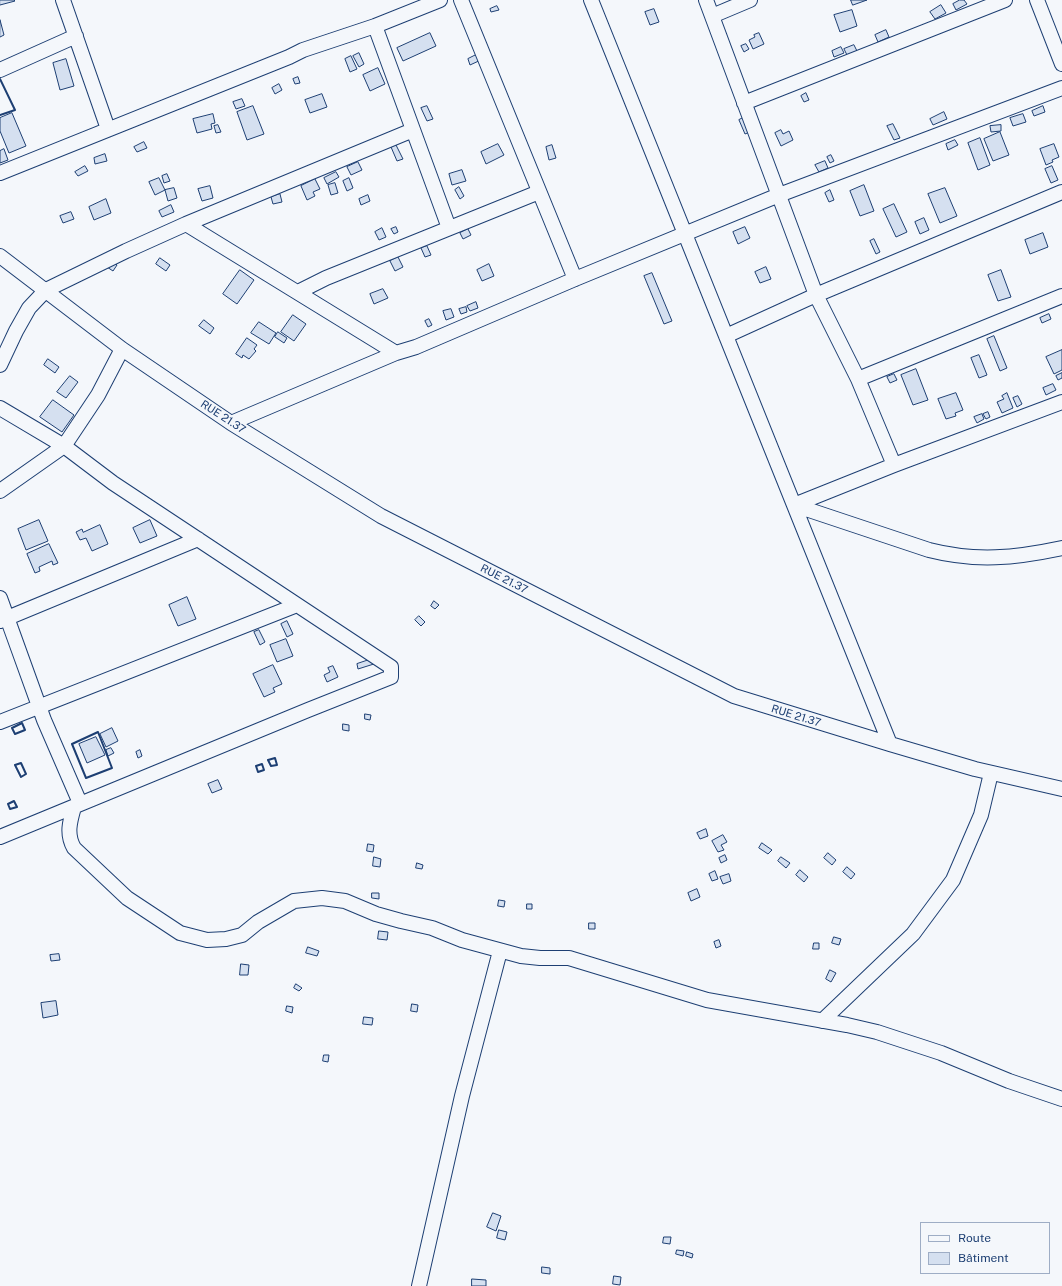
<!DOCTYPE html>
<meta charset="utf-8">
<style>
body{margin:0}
#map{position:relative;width:1062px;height:1286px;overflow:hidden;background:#f4f7fb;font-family:"Public Sans",sans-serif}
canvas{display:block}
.legend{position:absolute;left:920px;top:1222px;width:130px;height:52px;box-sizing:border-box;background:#f4f7fb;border:1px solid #9eadc5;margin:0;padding:5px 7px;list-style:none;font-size:12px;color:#1d3f73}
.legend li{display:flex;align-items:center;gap:8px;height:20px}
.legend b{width:20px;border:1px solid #9eadc5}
</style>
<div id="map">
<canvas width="1062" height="1286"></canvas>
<ul class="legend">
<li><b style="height:5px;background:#f4f7fb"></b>Route</li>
<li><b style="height:11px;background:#d5e0f0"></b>Bâtiment</li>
</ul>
</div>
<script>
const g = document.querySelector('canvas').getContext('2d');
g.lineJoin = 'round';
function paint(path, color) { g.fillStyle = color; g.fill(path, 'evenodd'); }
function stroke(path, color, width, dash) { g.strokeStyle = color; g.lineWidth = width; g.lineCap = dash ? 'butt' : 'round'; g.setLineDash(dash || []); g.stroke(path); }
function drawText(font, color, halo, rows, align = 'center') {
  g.font = font + ' "Public Sans",sans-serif'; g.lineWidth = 3; g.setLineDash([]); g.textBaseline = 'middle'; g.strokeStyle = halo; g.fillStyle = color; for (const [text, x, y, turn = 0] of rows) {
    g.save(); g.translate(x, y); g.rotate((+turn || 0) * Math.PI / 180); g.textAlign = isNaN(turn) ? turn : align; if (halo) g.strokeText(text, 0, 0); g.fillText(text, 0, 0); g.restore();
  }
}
const building = new Path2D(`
 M0 0H14L15 1 0 5Z
 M851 0H867L853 5Z
 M960 0H964L967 4 956 10 953 4Z
 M941 5 946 13 935 19 930 12Z
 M497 6 499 10 491 12 490 9Z
 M654 9 659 22 650 25 645 12Z
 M852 10 857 26 840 32 834 15Z
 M0 20 4 35 0 37Z
 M886 30 889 37 878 42 875 35Z
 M430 33 436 46 403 61 397 48Z
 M759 33 764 44 753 49 749 40 755 37 754 35Z
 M746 44 749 49 744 52 741 46Z
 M854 45 857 51 847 55 844 49Z
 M841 47 844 53 834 57 832 51Z
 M359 53 364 64 359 67 353 56Z
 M480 53 483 59 470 65 468 59Z
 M351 56 357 69 350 72 345 59Z
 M66 59 74 86 60 90 53 63Z
 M378 68 385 84 370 91 363 75Z
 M298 77 300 83 295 84 293 79Z
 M279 84 282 90 275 94 272 88Z
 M806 93 809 100 804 102 801 96Z
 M322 94 327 107 310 113 305 100Z
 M242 99 245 106 236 109 233 102Z
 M253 106 264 134 247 140 237 112Z
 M427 106 433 119 427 121 421 108Z
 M1043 106 1045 112 1034 116 1032 111Z
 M944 112 947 119 933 125 930 119Z
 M12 113 26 146 9 153 0 131V118Z
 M213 114 215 123 211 124 212 129 197 133 193 119Z
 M1023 114 1026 122 1013 126 1010 118Z
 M745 117 752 131 745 134 739 120Z
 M893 124 900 138 894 140 887 126Z
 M218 125 221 132 216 133 214 126Z
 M1001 125V131L991 132 990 126Z
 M781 130 783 134 789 131 793 140 781 146 775 133Z
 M1000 132 1009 155 993 161 984 139Z
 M980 138 990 165 978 170 968 143Z
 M955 140 958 145 948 150 946 144Z
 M144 142 147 148 137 152 134 147Z
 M498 144 504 155 486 164 481 152Z
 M1054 144 1059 157 1052 160 1053 162 1046 165 1040 149Z
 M396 145 403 159 397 161 391 147Z
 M552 145 556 158 549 160 546 147Z
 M4 149 8 160 0 163V151Z
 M105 154 107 161 95 164 94 158Z
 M831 155 834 161 830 163 827 157Z
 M825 161 828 168 819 172 815 165Z
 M358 162 362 170 351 175 347 167Z
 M85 166 88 171 78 176 75 172Z
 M1052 166 1058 180 1051 183 1045 169Z
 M462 170 466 181 452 185 449 174Z
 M336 172 339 177 327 184 324 178Z
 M167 174 170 181 164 183 162 176Z
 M159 178 165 190 155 195 149 182Z
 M349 178 353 188 347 191 343 181Z
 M315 179 320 189 313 192 315 196 307 200 301 186Z
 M335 183 338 193 331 195 328 185Z
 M864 185 874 211 860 216 850 191Z
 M210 186 213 198 202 201 198 189Z
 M459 187 464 196 460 199 455 190Z
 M174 188 177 198 168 201 165 190Z
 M945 188 957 216 940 223 928 194Z
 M830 190 834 200 829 202 825 193Z
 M280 194 282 202 273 204 271 197Z
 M368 195 370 201 361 205 359 199Z
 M106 199 111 213 94 220 89 207Z
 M894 204 907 232 896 237 883 209Z
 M171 205 174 212 162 217 159 211Z
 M71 212 74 219 63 223 60 216Z
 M924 218 929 230 920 234 915 222Z
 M396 227 398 232 394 234 391 229Z
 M745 227 750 238 738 244 733 232Z
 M382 228 386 237 379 240 375 232Z
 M468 229 471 235 463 239 460 233Z
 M1043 233 1048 247 1030 254 1025 240Z
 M874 239 880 252 876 254 870 241Z
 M427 246 431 255 425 257 421 248Z
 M398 257 403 267 395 271 390 261Z
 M160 258 170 265 166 271 156 264Z
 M112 261 117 265 113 271 107 267Z
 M489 264 494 276 482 281 477 270Z
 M766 267 771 279 760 283 755 272Z
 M240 270 254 280 237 304 223 294Z
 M1001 270 1011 297 998 301 988 275Z
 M652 273 672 321 664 324 644 276Z
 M383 289 388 298 374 304 370 294Z
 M476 302 478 308 470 311 467 306Z
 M466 307 467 312 461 314 459 309Z
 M451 309 454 317 446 320 443 311Z
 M1049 314 1051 319 1042 323 1040 318Z
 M293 315 306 324 294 341 281 332Z
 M429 319 432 325 428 327 425 321Z
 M204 320 214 328 210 334 199 326Z
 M259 322 276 333 269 344 251 333Z
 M278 332 287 338 284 343 275 337Z
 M994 336 1007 368 1000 371 987 339Z
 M247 338 257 345 254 349 256 351 249 359 243 355 242 358 236 354Z
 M1062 350V370L1054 374 1046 357Z
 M979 355 987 375 979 378 971 358Z
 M48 359 59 367 55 373 44 365Z
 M916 369 928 400 913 405 901 375Z
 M1062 373V378L1058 380 1056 376Z
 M894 374 897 380 890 383 887 377Z
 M70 376 78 382 66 398 57 392Z
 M1053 384 1056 390 1046 395 1043 388Z
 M956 393 963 410 955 413 956 416 946 419 938 399Z
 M1007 393 1013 408 1002 413 997 402 1004 399 1002 396Z
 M1018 396 1022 404 1017 407 1013 398Z
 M53 400 74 415 62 432 40 417Z
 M988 412 990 417 986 419 983 414Z
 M982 414 984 419 977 423 974 417Z
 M39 520 48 541 26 550 18 529Z
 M150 520 157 536 140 543 133 528Z
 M100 525 108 544 92 551 86 538 80 540 76 532 82 529 83 532Z
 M49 544 58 563 53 565 52 561 39 567 40 571 35 573 27 554Z
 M187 597 196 619 178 626 169 605Z
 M434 601 439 605 435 609 431 606Z
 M419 616 425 622 421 626 415 620Z
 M287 621 293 634 287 637 281 624Z
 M259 630 265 642 260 645 254 632Z
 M286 639 293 656 277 662 270 645Z
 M375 658 377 663 358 669 357 664Z
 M273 665 282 684 273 688 275 692 264 697 253 674Z
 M333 666 338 677 327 682 324 675 330 672 328 668Z
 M365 714 371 715 370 720 365 719Z
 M343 724 349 725V731L343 730Z
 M112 728 118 741 106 747 100 734Z
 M96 737 105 755 87 763 79 744Z
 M111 748 114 753 108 756 106 750Z
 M140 750 142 756 138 758 136 752Z
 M218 780 222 789 212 793 208 784Z
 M706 829 708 836 700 839 697 833Z
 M723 835 727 842 721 845 724 850 718 852 712 841Z
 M762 843 772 850 768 854 759 848Z
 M368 844 374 845 373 852 367 851Z
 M828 853 836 860 832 865 824 858Z
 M725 855 727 860 721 863 719 858Z
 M374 857 381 859 380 867 373 866Z
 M781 857 790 863 786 868 778 861Z
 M417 863 423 865 422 869 416 868Z
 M847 867 855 874 851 879 843 872Z
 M800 870 808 877 804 882 796 875Z
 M715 871 718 879 712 881 709 874Z
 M729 874 731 881 723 884 720 877Z
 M697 889 700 897 691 901 688 893Z
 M372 893H379V899L372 898Z
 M499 900 505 901 504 907 498 906Z
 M527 904H532V909H527Z
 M589 923H595V929H589Z
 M379 931 388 932 387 940 378 939Z
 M834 937 841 939 839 945 832 943Z
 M719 940 721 946 716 948 714 942Z
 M814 943H819V949H813Z
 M308 947 319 951 317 956 306 953Z
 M59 954 60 960 51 961 50 955Z
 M241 964 249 965 248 975H240Z
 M830 970 836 973 831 982 826 979Z
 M296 984 302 988 299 991 294 988Z
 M56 1001 58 1015 43 1018 41 1003Z
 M412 1004 418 1005 417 1012 411 1011Z
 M287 1006 293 1007 292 1013 286 1011Z
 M364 1017 373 1018 372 1025 363 1024Z
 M324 1055H329L328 1062 323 1061Z
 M493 1213 501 1216 496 1231 487 1227Z
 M499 1230 507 1232 505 1240 497 1238Z
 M664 1237H671L670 1244 663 1243Z
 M677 1250 684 1251 683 1256 676 1254Z
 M687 1252 693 1254 692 1258 686 1256Z
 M542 1267 550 1268V1274L542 1273Z
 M614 1276 621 1277 620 1285 613 1284Z
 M472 1279 486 1280V1286H472Z`);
paint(building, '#d5e0f0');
stroke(building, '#1d3f73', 1);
const minor = new Path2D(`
 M63 0 108 129
 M461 0 575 279
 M591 0 890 744
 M706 0 816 295 858 379 894 465
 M1037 0 1062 64
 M712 16 750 0
 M375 26 449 228
 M0 70 76 36
 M744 103 1005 0
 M0 173 289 57 303 50 375 26 440 0
 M186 224 396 353
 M0 256 122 349 231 423 381 516 734 696 890 744 975 769 1062 789
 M298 292 326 278 539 192
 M726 336 816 295 1062 192
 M0 365 16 331 29 308 46 290 126 251 186 224 413 130
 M858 379 1062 296
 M0 408 64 446 98 395 122 349
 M231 423 396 353 416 347 575 279 779 195 1062 88
 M0 491 64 446 113 483 391 667V677L308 710 0 837
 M794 505 894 465 1062 402
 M794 505 929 550C976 562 1015 558 1062 548
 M0 598 44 720 80 803
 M0 621 198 539
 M0 722 297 605
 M74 807C70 821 66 834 74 848L127 898 180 933 207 940 226 939 242 935 258 922 294 901 322 898 345 901 376 914 401 921 432 928 462 940 521 956 540 958H569L707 1000 847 1025 877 1032 941 1053 1009 1081 1062 1099
 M822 1021 913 934 953 880 981 815 991 773
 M419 1286 462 1096 500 951`);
stroke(minor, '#1d3f73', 16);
stroke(minor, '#f4f7fb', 14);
stroke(new Path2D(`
 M0 79 15 110 0 115
 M22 723 25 730 15 734 12 728Z
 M98 732 112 768 86 778 72 744Z
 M275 758 277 765 271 766 268 760Z
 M21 763 26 774 21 777 15 765Z
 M262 764 264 770 258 772 256 766Z
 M14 801 17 807 10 809 8 804Z`), '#1d3f73', 2);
drawText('11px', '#1d3f73', '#f4f7fb', [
 ["RUE 21.37",223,417,33],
 ["RUE 21.37",504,579,27],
 ["RUE 21.37",796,716,17]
]);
</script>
